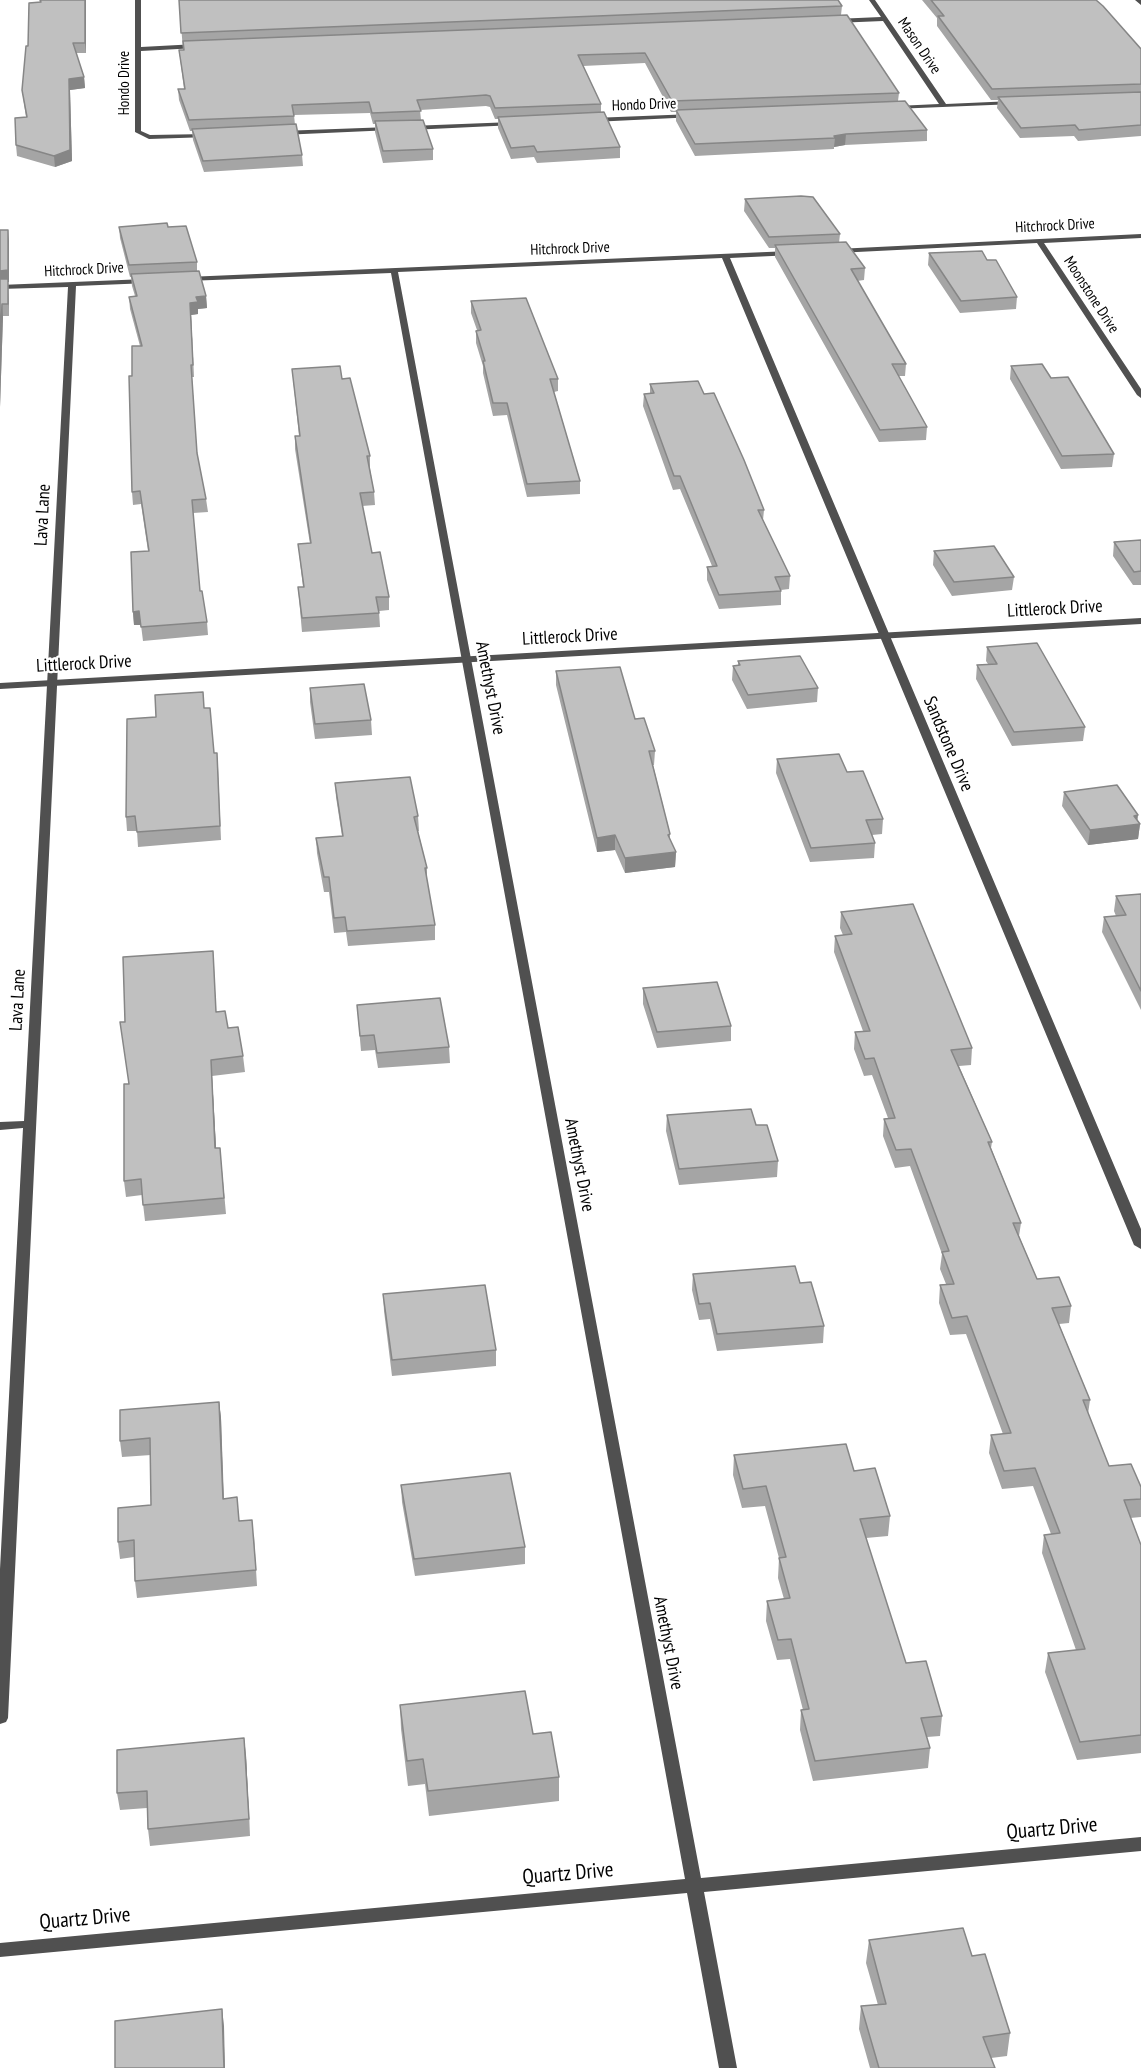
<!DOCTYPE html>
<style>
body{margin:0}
canvas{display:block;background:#fff}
</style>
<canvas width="1141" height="2068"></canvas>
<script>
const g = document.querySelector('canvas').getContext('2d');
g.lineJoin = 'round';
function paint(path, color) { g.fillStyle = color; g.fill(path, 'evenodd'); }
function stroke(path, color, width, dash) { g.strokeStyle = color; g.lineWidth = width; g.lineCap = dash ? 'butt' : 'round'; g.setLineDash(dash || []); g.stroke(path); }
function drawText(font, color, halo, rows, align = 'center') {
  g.font = font + ' "PT Sans Narrow",sans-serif'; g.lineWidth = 4.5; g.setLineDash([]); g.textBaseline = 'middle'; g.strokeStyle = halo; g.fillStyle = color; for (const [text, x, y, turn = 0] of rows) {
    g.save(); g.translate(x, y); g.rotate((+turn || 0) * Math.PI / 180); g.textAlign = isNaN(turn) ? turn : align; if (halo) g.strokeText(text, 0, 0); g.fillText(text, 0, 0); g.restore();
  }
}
paint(new Path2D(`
 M135 0H141V47L197 44 200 46 197 48 141 51V131L150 135 207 134 209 135V137L149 139 135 132Z
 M869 0H875L946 104 1013 101 1015 102V104L894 109V107L896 106 939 104 883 21 835 23 832 21 835 19 881 17Z
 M1135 0H1141V5Z
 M693 114 696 116 695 117 593 122 590 120 593 118Z
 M513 122 515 123V125L410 130 407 128 410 126Z
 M390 127 393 129 392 130 281 135 278 133 281 131Z
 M1141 234V238L1044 243 1141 389V398L1137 395 1037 243 837 253 833 251 837 249Z
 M790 251H793V255L730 258 1141 1229V1249L1134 1245 722 258 398 272 701 1878 1141 1837V1851L704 1892 737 2068H719L687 1893 0 1957V1943L685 1879 391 273 187 281 183 279 187 277Z
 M146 279H149V283L76 286 8 1718 6 1722 0 1724V1569L23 1128 0 1130V1122L24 1121 68 287 0 289V285Z`), '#505050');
paint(new Path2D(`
 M1141 618V624L0 689V683Z`), '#505050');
paint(new Path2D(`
 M40 0H86V53H76L84 77 85 88 70 90 72 161 55 167 17 156 16 145 26 117 22 90 28 46Z
 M179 0H839V2L842 6 841 15 899 93 898 101 927 130V141L845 145 834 147V149L695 156 676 121V112H671L645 63 583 66 601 104V113L620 147V158L537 163 534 157 511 159 498 128V119H495L490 107 486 106 420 110 421 120 433 149V160L383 163 375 132V124H373L370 113 294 115 295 125 302 155 303 166 204 172 193 140 192 131H190L179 100 178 89H184L179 50H183Z
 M922 0H1096L1141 49V136L1078 141 1074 136 1020 138 997 108 998 100H991L937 26V18Z
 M745 199 840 234 839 243 865 268 864 280 857 281 906 364 905 376H898L927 427 926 440 879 442 775 257V248H769L744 211Z
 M119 227H168L197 262V271L206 296 207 308 198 309V314L191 315 194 377H192L197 455 206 499 208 512 193 513 200 591 207 622 208 635 143 641 141 625H134L133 612 148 551 141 504 133 505 132 492V376L140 346 130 309 129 297 135 296 132 286 131 277H130L120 238Z
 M0 230 9 241V282H8L9 316H3L0 407Z
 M929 253 987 260 1017 297 1016 309 960 313 928 265Z
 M471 301 558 379V391L554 392 580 481V494L527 497 507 415 493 416 483 373V366L476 343V331L477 330 471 313Z
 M1011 366 1051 378 1114 454 1112 467 1061 469 1010 379Z
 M292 369 342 379 370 456V469L374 492 375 505 362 506 372 553 389 597V610L379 611 380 627 302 632 298 587H303L298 544H310L295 449V436H299Z
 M650 384 704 394 764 510 763 520 790 576 789 589 781 590V605L719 609 707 580V567L712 566 680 489 673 490 643 406 644 394 650 393Z
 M1141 540V585H1133L1113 556 1114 542Z
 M934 551 1014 577 1012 590 952 596 933 565Z
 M987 647 1085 727 1083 741 1012 746 976 679 977 665 988 664 986 661Z
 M738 661 818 688 817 702 747 709 732 680 733 666H738Z
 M556 671 635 719 655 751 654 765H653L670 834V841L676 852 675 867 625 873 615 850 597 852 556 685Z
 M310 688 371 720 372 735 315 739 310 702Z
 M205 708 214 753 218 767 221 840 138 847 137 831H127L126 817 156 717Z
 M777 759 847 772 883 819 882 834 872 835 875 843 874 858 810 862 776 773Z
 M335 783 418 816 419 831H418L427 868V883L435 925V940L348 946 346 932 334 933 329 892H324L317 853 316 838 342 836 336 797Z
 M1064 792 1137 821 1140 824 1138 839 1088 845 1062 806Z
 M1141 894V1010L1102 932 1104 917 1116 916 1114 911 1116 896Z
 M841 912 972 1048 971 1065 959 1066 992 1142 991 1148 1021 1223 1019 1236 1037 1279 1071 1306 1069 1323 1059 1324 1090 1400 1088 1414 1109 1466 1141 1487V1517L1130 1518 1141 1545V1753L1077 1760 1045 1672 1048 1653 1076 1650 1042 1553 1044 1535 1051 1534 1033 1486 1002 1489 989 1453 991 1435 1003 1434 966 1334 950 1335 939 1303 940 1285 946 1284 940 1269 942 1254 910 1166 895 1168 883 1136 884 1119 888 1118 872 1075 864 1076 854 1049 855 1032 863 1031 834 952 835 936 843 935 840 928Z
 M214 966 216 1012 228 1028 243 1056 245 1072 212 1076 216 1148H220L226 1214 145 1221 142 1195 126 1197 124 1181 129 1084 125 1022Z
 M643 988 731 1026V1041L657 1048 643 1004Z
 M357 1005 449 1047 450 1063 378 1068 375 1050 361 1051Z
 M667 1115 756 1125 778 1161 777 1177 679 1185 666 1131Z
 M693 1274 800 1283 824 1326 823 1343 717 1351 710 1319 699 1320 692 1290Z
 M383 1294 496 1350V1366L392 1376 384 1311Z
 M219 1402 221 1418 224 1498 239 1521 254 1536 257 1586 137 1598 135 1581 134 1557 120 1559 118 1542 151 1505V1455L122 1457 120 1441Z
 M734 1455 854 1471 890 1516 888 1536 866 1538 906 1663 942 1716 940 1736 927 1737 930 1748 928 1768 813 1781 800 1730 801 1710H803L790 1659 777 1660 766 1621 767 1601 784 1599 778 1578 779 1558 765 1506 742 1508 733 1475Z
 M401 1485 525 1547V1564L415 1576 402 1502Z
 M400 1705 533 1734 559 1777V1801L429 1816 425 1784 408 1786 401 1729Z
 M246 1755 250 1836 150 1846 148 1829 147 1808 120 1810 117 1793Z
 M869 1940 972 1956 1010 2033 1007 2056 991 2058 995 2068H870L859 2029 861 2006 878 2005 866 1963Z`), '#a5a5a5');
paint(new Path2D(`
 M85 0H86V53L85 43Z
 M84 77 85 88 70 90 72 161 55 167 54 156 69 79Z
 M846 134 845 145 834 147 835 138 834 136Z
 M8 230 9 241V282H8L9 316 8 304 0 283V271Z
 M206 296 207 308 198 309V314L191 315 194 377 190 303 196 297Z
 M2 304 3 316 0 407V350Z
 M139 611 141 625H134L133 612Z
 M1138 815 1137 825 1140 824 1138 839 1088 845 1090 830Z
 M615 835V850L597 852V838Z
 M676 852 675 867 625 873V858Z
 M211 1060 212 1076 217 1164 215 1148Z
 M219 1402 221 1418 224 1515 223 1499Z
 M244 1738 246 1755 250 1836 249 1819Z
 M222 2009 224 2026 225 2068H224Z`), '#868686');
const building = new Path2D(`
 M40 0H85V43H73L84 77 69 79 70 150 54 156 16 145 15 118 27 117 22 90 26 46H28L29 3 41 2Z
 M179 0H838L842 6 181 33Z
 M931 0H1096L1103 6 1141 49V84L992 89 938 16H944Z
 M847 15 899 93 672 101 645 53 578 55 601 104 495 108 490 96 486 95 417 100 421 111 372 113 369 102 292 105 294 116 189 120 178 89H185L179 50H184L183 41Z
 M1141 92V125L1079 130 1075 125 1021 128 998 97Z
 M905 101 927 130 846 134 834 136 835 138 695 144 676 110Z
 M604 112 620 147 537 152 534 146 511 148 498 117Z
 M423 120 433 149 383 151 375 121Z
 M296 124 302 155 203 161 192 129Z
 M801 196 813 197 840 234 769 237 745 199Z
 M167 223 168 227 186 226 197 262 129 265 119 227Z
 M0 230H8V270L0 271Z
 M846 242 865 268 851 269 906 364H892L927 427 880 430 775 245Z
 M982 251 987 260H996L1017 297 961 301 929 253Z
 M199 271 206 296 196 297 198 302 190 303 193 365H191L197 453 206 499 192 500 200 591H202L207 622 141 627 139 611 133 612 131 552 149 551 140 491 132 492 129 376H132V346H142L129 297 137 296 131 274Z
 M0 279H8V304H2L0 350Z
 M526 298 558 379H550L580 481 527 484 507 403H493L483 361H485L476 331 481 330 471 301Z
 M1042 364 1051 378 1068 377 1114 454 1062 456 1011 366Z
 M340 366 342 379 350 378 370 456H367L374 492 360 493 372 553 380 552 389 597H376L379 613 302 618 298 587H304L298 544 311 543 295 436H300L292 369Z
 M698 381 704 394 714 393 744 460 764 510H758L790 576 775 577 781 591 719 595 707 567 717 566 680 476H674L644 394 654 393 650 384Z
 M1141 540V571L1134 572 1114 542Z
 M994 546 1014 577 954 582 934 551Z
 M1037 643 1085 727 1014 732 977 665 997 664 987 647Z
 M800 656 818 688 748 695 733 666 740 665 738 661Z
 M620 667 635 719 644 718 655 751H649L670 834 668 835 676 852 625 858 615 835 597 838 556 671Z
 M364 684 371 720 315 724 310 688Z
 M203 692 204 708H210L214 753H217L220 826 137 832 135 816 126 817 127 719 156 717 155 695Z
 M839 754 847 772 863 771 883 819 866 820 875 843 811 848 777 759Z
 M410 777 418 816 414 817 427 868H425L435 925 347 931 345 917 334 918 329 877H324L316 838 343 836 335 783Z
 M1117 785 1138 815 1134 816 1140 824 1090 830 1064 792Z
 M1141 894V991L1104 917 1126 915 1116 896Z
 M913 904 972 1048 951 1050 992 1142H988L1021 1223H1013L1037 1279 1059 1277 1071 1306 1052 1308 1090 1400H1083L1109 1466 1131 1464 1141 1487V1499L1124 1500 1141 1545V1735L1080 1742 1048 1653 1085 1649 1044 1535 1060 1533 1035 1468 1004 1471 991 1435 1011 1433 967 1316 952 1318 940 1285 954 1284 942 1252 949 1251 911 1149 896 1150 884 1119 895 1118 874 1058 865 1059 855 1032 870 1031 835 936 852 934 841 912Z
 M213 951 216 1012 225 1011 228 1028 238 1027 243 1056 211 1060 215 1148H220L224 1198 143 1205 141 1179 124 1181V1084H129L120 1022H125L123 957Z
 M717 982 731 1026 657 1032 643 988Z
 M440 998 449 1047 377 1053 374 1035 360 1036 357 1005Z
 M751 1109 756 1125H767L778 1161 679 1169 667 1115Z
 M795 1266 800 1283 811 1282 824 1326 717 1334 710 1303 699 1304 693 1274Z
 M485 1285 496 1350 392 1360 383 1294Z
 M219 1402 223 1499 237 1497 239 1521 252 1520 256 1570 135 1581 134 1540 118 1542V1508L151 1505 150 1438 120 1441V1410Z
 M846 1444 854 1471 875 1468 890 1516 860 1519 906 1663 926 1661 942 1716 921 1718 930 1748 815 1761 801 1710 809 1709 791 1639 778 1640 767 1601 790 1598 779 1558 786 1557 766 1486 743 1489 734 1455Z
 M510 1473 525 1547 414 1559 401 1485Z
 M525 1691 533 1734 551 1732 559 1777 428 1791 423 1759 407 1761 400 1705Z
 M244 1738 249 1819 148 1829 147 1791 117 1793V1750Z
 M963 1928 972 1956 985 1954 1010 2033 983 2037 995 2068H879L861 2006 886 2004 869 1940Z
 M222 2009 224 2068H115V2021Z`);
paint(building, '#c0c0c0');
stroke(building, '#868686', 1.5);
drawText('15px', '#000', '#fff', [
 ["Mason Drive",919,46,56],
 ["Hondo Drive",125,83,-90],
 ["Hondo Drive",644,105,-2],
 ["Hitchrock Drive",1055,226,-3],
 ["Hitchrock Drive",570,249,-2],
 ["Hitchrock Drive",84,270,-3],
 ["Moonstone Drive",1091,295,57]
]);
drawText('18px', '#000', '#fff', [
 ["Lava Lane",43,515,-87],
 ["Littlerock Drive",1055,609,-3],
 ["Littlerock Drive",570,637,-3],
 ["Littlerock Drive",84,664,-3],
 ["Amethyst Drive",490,688,79],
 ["Sandstone Drive",948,744,67],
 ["Lava Lane",18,1000,-87],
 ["Amethyst Drive",579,1165,79],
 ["Amethyst Drive",668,1643,79]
]);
drawText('21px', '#000', '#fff', [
 ["Quartz Drive",1052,1829,-5],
 ["Quartz Drive",568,1874,-5],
 ["Quartz Drive",85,1919,-5]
]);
</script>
